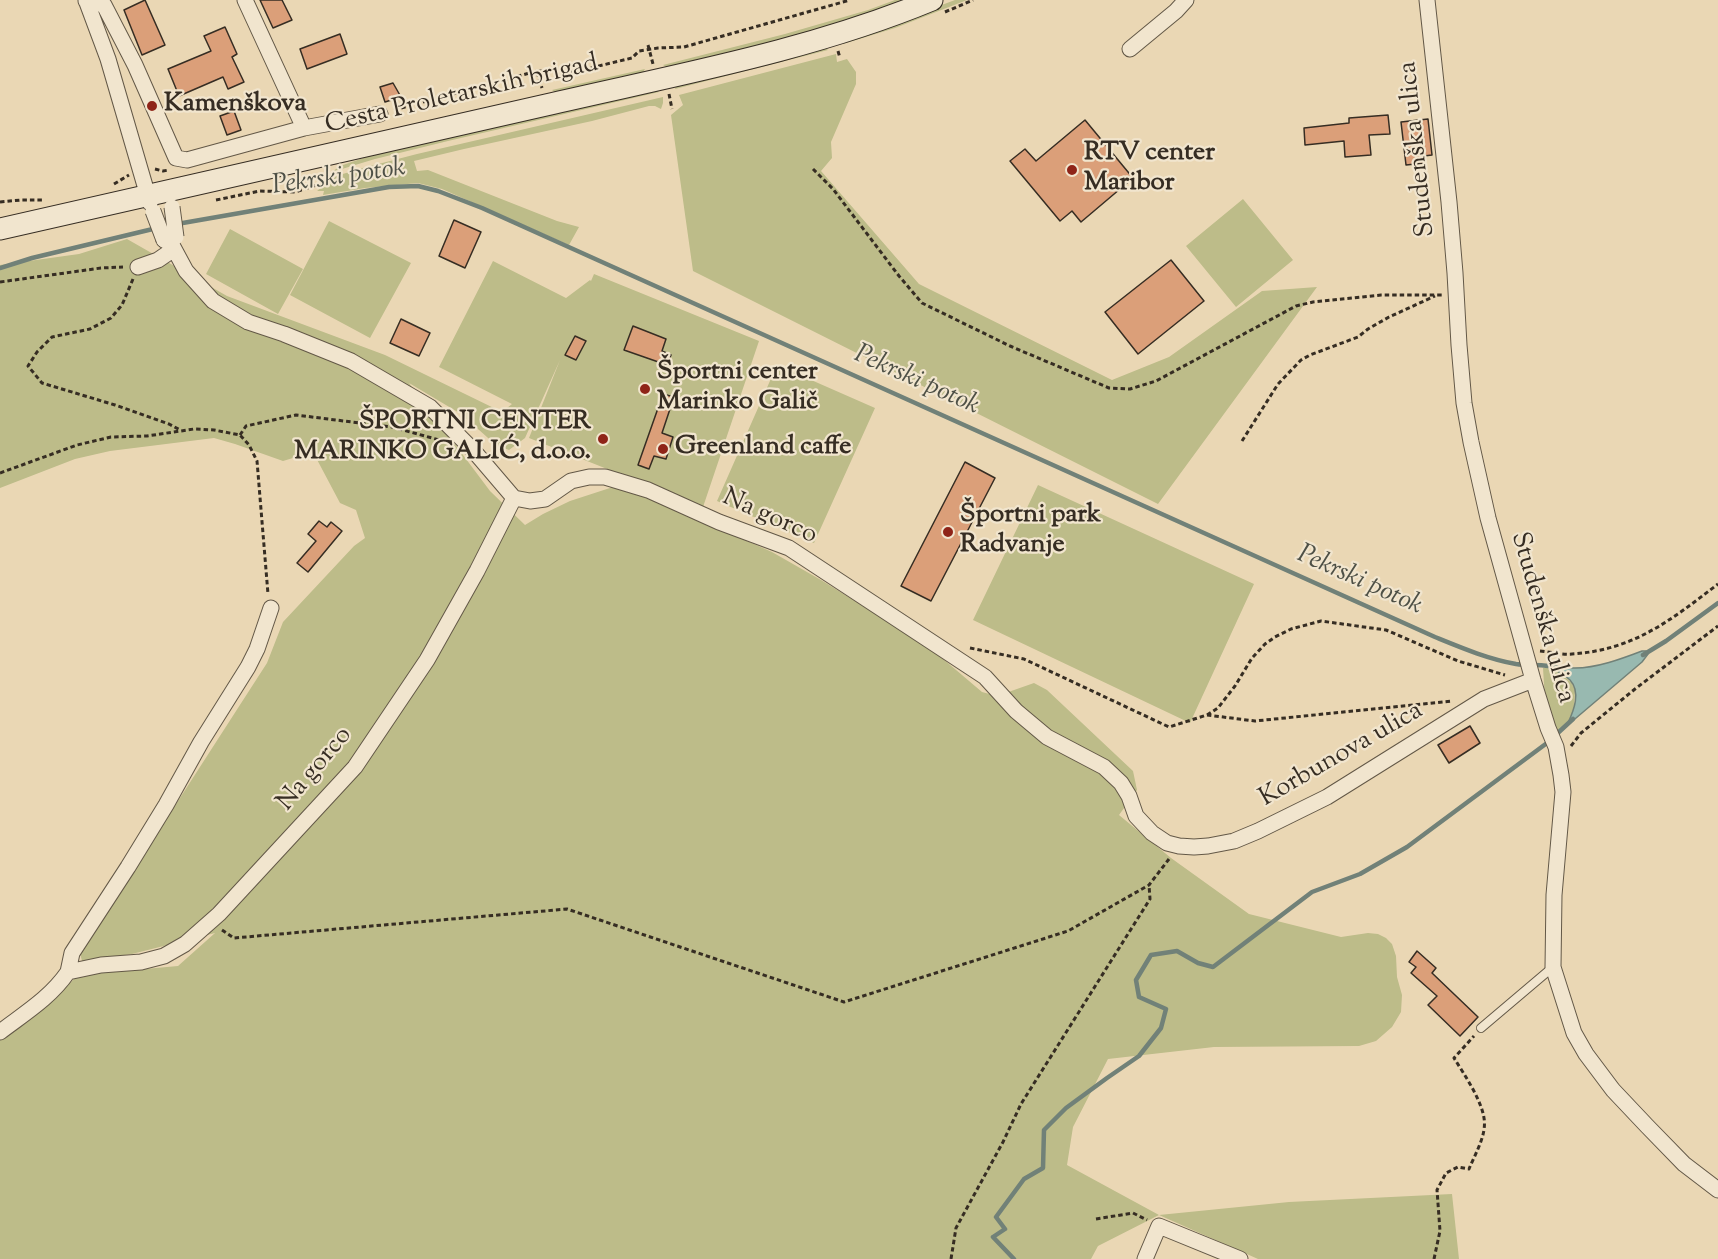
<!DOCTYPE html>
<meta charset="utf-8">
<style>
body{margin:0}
canvas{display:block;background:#ead7b4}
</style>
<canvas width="1718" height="1259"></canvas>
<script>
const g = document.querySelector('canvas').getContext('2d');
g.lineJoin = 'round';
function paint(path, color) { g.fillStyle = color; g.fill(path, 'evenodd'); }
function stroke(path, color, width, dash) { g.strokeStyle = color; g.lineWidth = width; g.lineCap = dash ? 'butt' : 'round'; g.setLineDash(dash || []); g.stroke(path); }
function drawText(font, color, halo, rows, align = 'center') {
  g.font = font + ' "Sorts Mill Goudy",serif'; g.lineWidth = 4.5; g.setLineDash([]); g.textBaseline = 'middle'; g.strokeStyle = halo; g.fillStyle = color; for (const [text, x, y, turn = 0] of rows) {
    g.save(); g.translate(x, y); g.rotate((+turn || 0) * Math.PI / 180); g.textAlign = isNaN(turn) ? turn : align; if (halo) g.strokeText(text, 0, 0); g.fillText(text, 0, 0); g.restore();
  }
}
paint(new Path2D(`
 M895 0H909C830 28 749 49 668 68L663 65 785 34 868 10Z
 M955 0H967L895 28 843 44 846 41Z
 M824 47 828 50 675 89 676 86Z
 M836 54 837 62 847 59 856 72V84L831 142 832 158 821 171 919 284 1112 380 1169 357 1262 291 1317 287 1158 504 693 271 671 115 683 105 679 95Z
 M645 69 642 74 556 93 552 90Z
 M656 90 659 92 448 141 375 159 332 172 340 166 381 152Z
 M663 97V103L661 109 655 106H649L592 121 464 149 414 161 417 171 428 170 557 221 579 227 569 245 442 189 418 183 365 188 323 195 324 191H317L336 176 363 168 417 154Z
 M1243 199 1293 260 1236 307 1186 246Z
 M329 221 411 263 370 338 290 295Z
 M230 229 303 269 278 314 206 274Z
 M127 239 227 296 385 355 502 412 512 404 439 367 493 261 566 298 590 280 591 281 594 274 759 341 703 507 529 438 560 360 525 438 509 450 496 445 461 414 409 383 490 491 525 525 543 514 570 501 613 487 638 493 772 552 821 580 929 647 982 692 997 696 1034 683 1047 690 1133 771 1137 790 1119 815 1171 858 1249 914 1341 937 1368 933 1378 934 1386 938 1392 944 1396 956 1397 977 1402 995 1401 1012 1392 1027 1376 1041 1359 1046 1214 1047 1108 1059 1073 1127 1067 1165 1159 1215 1289 1202 1452 1194 1459 1259H1258L1159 1215 1098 1246 1091 1259H0V1040L49 1004 78 975 178 966 215 933 132 954 82 961 80 953 267 663 283 622 354 546 365 538 356 510 340 503 313 452 283 461 235 444 214 438 110 451 75 459 0 488V265L79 254Z
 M777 365 875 408 814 543 717 501Z
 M1038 485 1254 584 1190 723 973 620Z
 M1543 668H1554L1572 683 1575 690 1574 709 1568 723 1555 733 1545 700Z`), '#bdbc89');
const water = new Path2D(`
 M1642 651H1646L1648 654 1642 662 1569 724 1568 723C1574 710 1581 692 1570 680 1565 675 1558 673 1554 668L1555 666C1561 666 1568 668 1575 668 1597 668 1621 659 1642 651Z`);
paint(water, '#98b9b0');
stroke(water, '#718178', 1.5);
stroke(new Path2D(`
 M177 224 389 187 418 186 438 191 482 208 1435 637C1462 648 1488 659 1516 664 1530 666 1545 664 1559 668
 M0 268 32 258 157 228
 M1643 655 1666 641 1718 603
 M1014 1259 993 1237 1005 1229 996 1217 1024 1179 1043 1168 1044 1130 1066 1108 1107 1078 1139 1056 1161 1028 1166 1009 1139 997 1136 980 1151 955 1177 951 1198 963 1213 967 1312 892 1360 874 1407 847 1547 743 1573 719`), '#718178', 4.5);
const building = new Path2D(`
 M145 0 165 45 142 55 124 10Z
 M260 0H282L292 20 273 28Z
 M225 27 237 54 232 57 244 82 228 89 223 77 179 96 168 69 211 51 204 36Z
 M340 34 347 54 307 69 300 49Z
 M393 83 401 97 385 102 380 87Z
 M234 111 241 130 227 135 220 116Z
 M1388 115 1390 134 1369 135 1371 155 1345 157 1344 141 1305 145 1304 128 1349 123V118Z
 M1428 119 1432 155 1424 156 1425 163 1406 165 1401 122Z
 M1085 120 1133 178 1081 222 1072 211 1060 221 1010 161 1025 149 1036 161Z
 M454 220 481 232 465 268 439 256Z
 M1171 260 1204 301 1138 354 1105 312Z
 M401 319 430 333 419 356 390 343Z
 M633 326 666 339 662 351 671 355 667 365 624 350Z
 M575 336 586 341 576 360 565 355Z
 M663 394 674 397 662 433 673 437 666 459 654 456 649 469 638 465Z
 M965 462 995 478 931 601 901 586Z
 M319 521 327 527 331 522 342 531 308 572 297 563 316 541 308 534Z
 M1470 726 1480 743 1449 763 1438 745Z
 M1417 951 1436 968 1432 973 1478 1017 1460 1036 1428 1005 1437 996 1411 973 1416 967 1409 962Z`);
paint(building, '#db9f79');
stroke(building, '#362d23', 1.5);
const lane = new Path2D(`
 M1481 1028 1553 967`);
const street = new Path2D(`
 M86 0 108 59 150 203
 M245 0 304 128
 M1427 0 1449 202 1455 273 1459 345 1464 403 1471 442 1488 518 1533 680 1548 728 1556 747 1561 775 1563 792 1554 895 1553 967 1574 1033 1586 1054 1613 1090 1647 1126 1684 1164 1718 1190
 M86 1 104 5 135 65 176 158 187 160 304 128 380 114
 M1130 49 1176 11 1186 0
 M164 240 172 245 186 271 213 301 248 322 284 334 351 361 430 407 473 450 514 498 530 501 545 499 571 481 589 477H605L648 490 719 522 789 548 985 677 1016 711 1047 737 1104 767 1121 783 1129 796 1136 816 1152 833 1167 843 1179 846 1194 847 1208 846 1234 841 1258 831 1327 797 1484 699 1533 680
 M138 267 158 260 174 249
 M68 972 72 953 128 867 166 805 201 742 248 667 257 649 271 608
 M0 1032C25 1013 50 998 68 972L101 965 141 962 164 956 185 944 219 914 355 767 427 660 477 571 514 498
 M1145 1259 1159 1226 1240 1259`);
const secondary = new Path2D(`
 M0 229C182 188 364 146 546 105 675 75 809 51 932 0`);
stroke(lane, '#635847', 10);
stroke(street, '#635847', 17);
stroke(secondary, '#362d23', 23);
stroke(new Path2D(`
 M945 12 973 0
 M648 45 653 64
 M838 51 840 58
 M537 72 542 88
 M669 94 672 109
 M394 110 537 71 565 72 582 70 632 58 639 51 658 48 684 47 850 0
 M155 169 163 171 169 170
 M813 169 833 189 899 276 922 303 1010 346 1109 388 1130 389 1156 381 1296 306 1313 302 1381 295H1443
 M114 184 129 175
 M216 200 260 191 295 192 320 184 329 177 338 172
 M0 202 21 200H44
 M133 279 122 305 111 318 90 329 52 337 37 352 28 366 42 383 115 405 169 424 180 430
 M0 282 101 268 123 267
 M240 435 246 426 296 415 392 427 443 441
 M1242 441 1278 384 1301 360 1310 355 1358 337 1368 329 1389 317 1435 296
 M0 473 77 445 111 437 147 436 194 429 214 430 240 435 249 445 257 461 268 594
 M970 648 1024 659 1169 727 1207 715 1255 721 1453 701
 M1540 651C1551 652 1562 655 1572 654 1634 650 1671 620 1718 584
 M1207 715 1218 708 1235 686 1252 658 1265 644 1275 637 1291 629 1321 621 1386 630 1458 661 1505 675
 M1571 746 1581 733 1635 689 1718 626
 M222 930 234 938 567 909 844 1002 1068 931 1149 885 1169 859
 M1096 1219 1133 1213 1147 1220
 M951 1259 956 1228 1003 1142 1021 1104 1150 899 1149 885
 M1434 1259 1440 1231 1437 1190 1446 1173 1458 1167 1469 1169C1475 1154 1487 1135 1484 1118 1481 1099 1464 1074 1454 1058L1474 1036`), '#362d23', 3, [4.5, 3]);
stroke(lane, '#f1e5ce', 8);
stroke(street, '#f1e5ce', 15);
stroke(secondary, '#f1e5ce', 21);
const streetBridge = new Path2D(`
 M172 207 176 237
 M153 211 164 240`);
stroke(streetBridge, '#635847', 17, []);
stroke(streetBridge, '#f1e5ce', 15);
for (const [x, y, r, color] of [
 [152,106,6,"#8f2418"],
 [1072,170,6,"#8f2418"],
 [645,389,6,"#8f2418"],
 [603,439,6,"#8f2418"],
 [663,449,6,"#8f2418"],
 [948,532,6,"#8f2418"]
]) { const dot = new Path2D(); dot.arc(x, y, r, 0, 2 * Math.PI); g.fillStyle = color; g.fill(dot); stroke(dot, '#f1e5ce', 2); }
drawText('26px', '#362d23', '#f1e5ce', [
 ["Cesta Proletarskih brigad",462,96,-13],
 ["Studenška ulica",1419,149,-96],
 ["Na gorco",769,518,24],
 ["Studenška ulica",1541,618,74],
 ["Korbunova ulica",1342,756,-30],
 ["Na gorco",316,770,-50]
]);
drawText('bold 26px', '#362d23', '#f1e5ce', [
 ["Kamenškova",164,106],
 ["RTV center",1084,155],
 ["Maribor",1084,185],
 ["Športni center",657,374],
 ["Marinko Galič",657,404],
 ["ŠPORTNI CENTER",591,424,"right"],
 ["MARINKO GALIĆ, d.o.o.",591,454,"right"],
 ["Greenland caffe",675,449],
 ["Športni park",960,517],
 ["Radvanje",960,547]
], 'left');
drawText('italic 27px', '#4e5046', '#f1e5ce', [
 ["Pekrski potok",339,179,-8],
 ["Pekrski potok",916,382,24],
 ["Pekrski potok",1359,582,24]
]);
</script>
